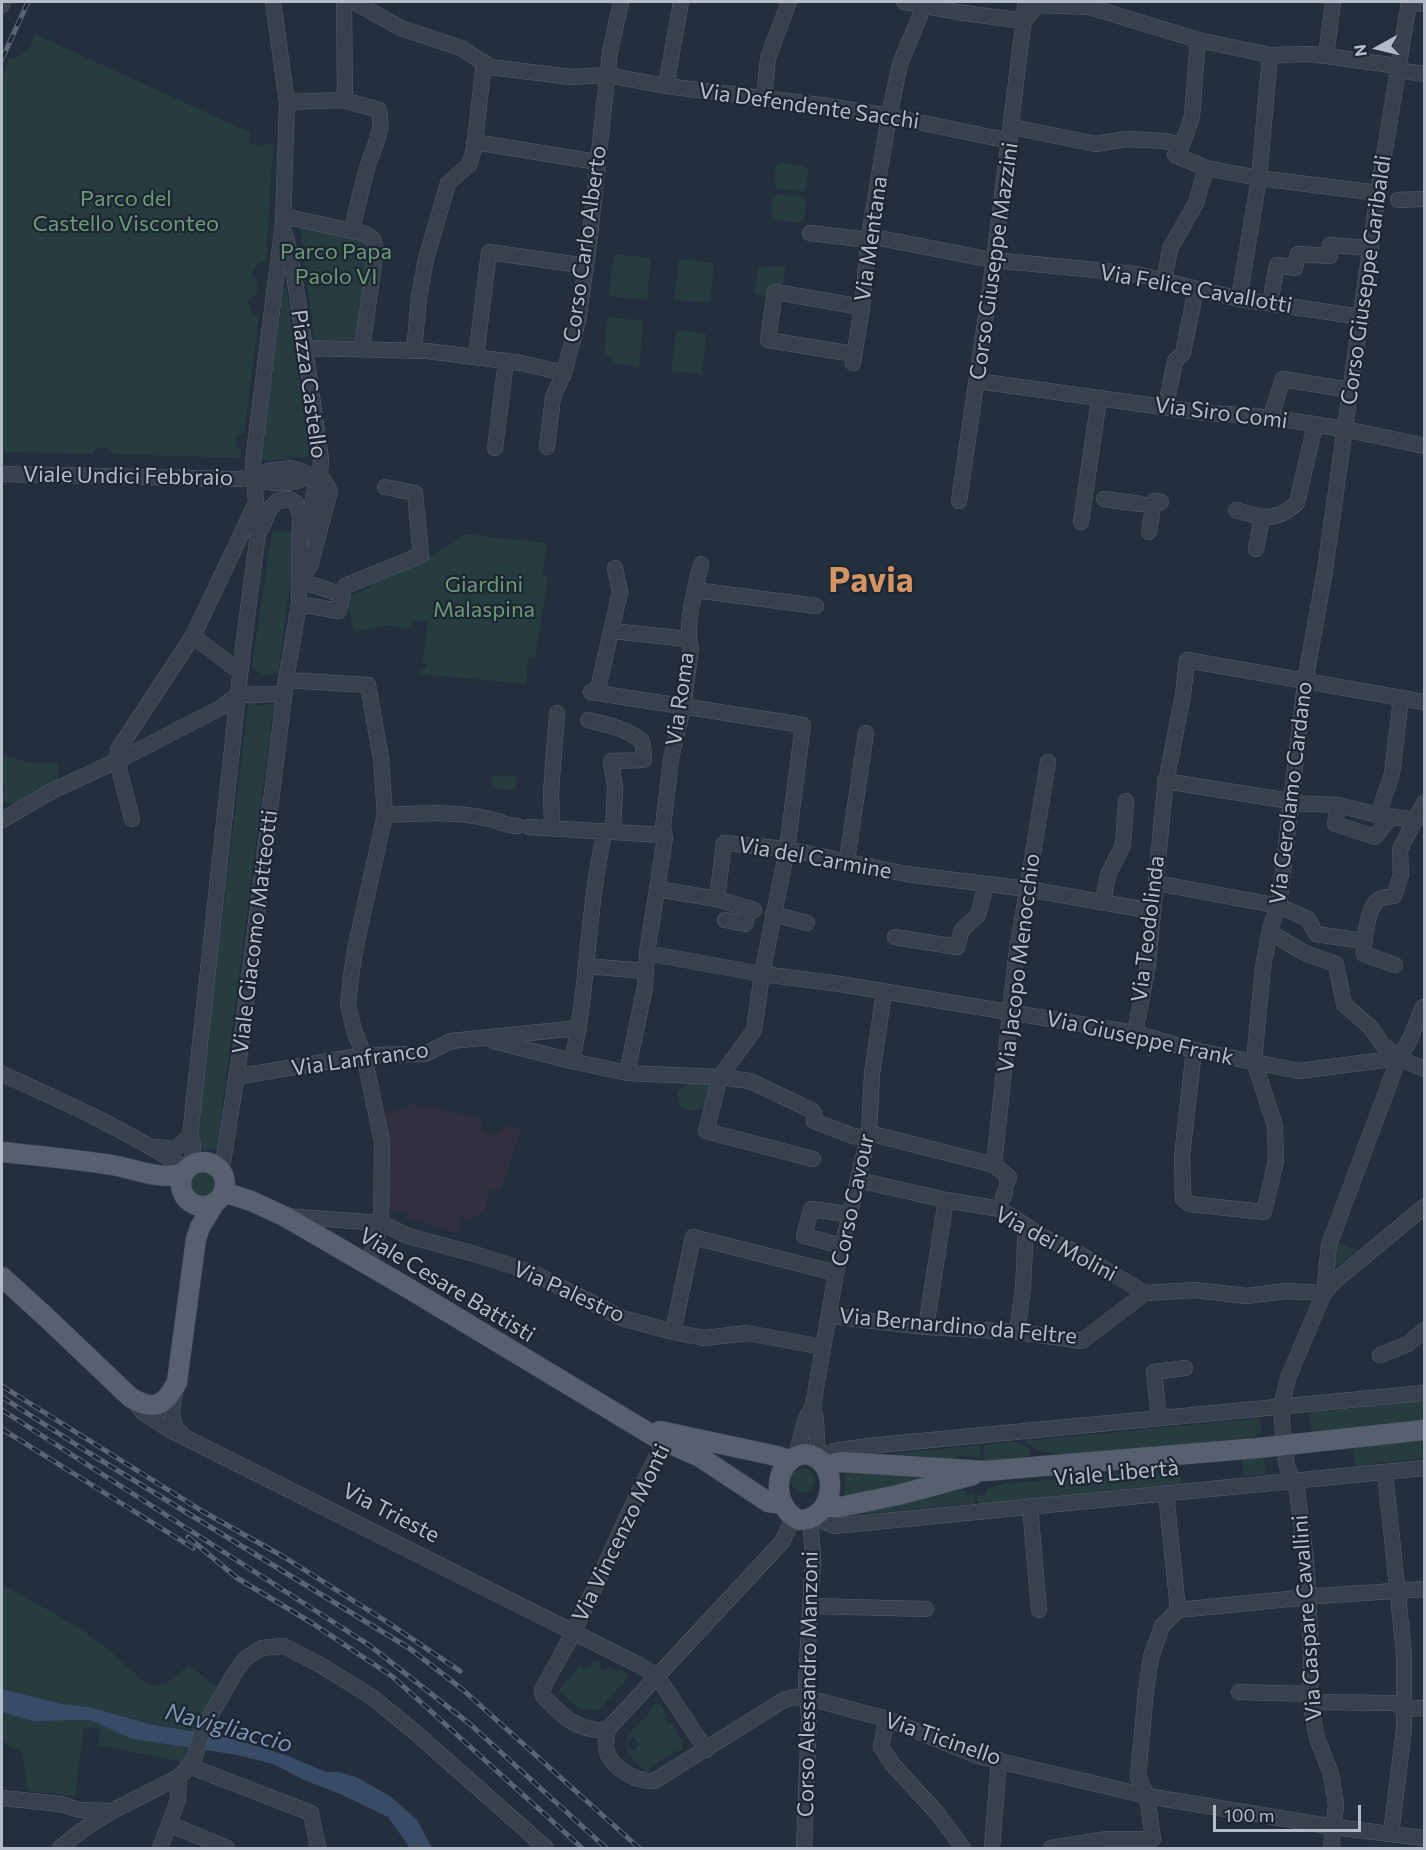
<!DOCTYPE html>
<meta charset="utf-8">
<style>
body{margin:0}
#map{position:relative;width:1426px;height:1850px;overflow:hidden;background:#242f3e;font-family:Commissioner,sans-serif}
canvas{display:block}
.frame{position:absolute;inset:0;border:3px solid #b4bcc9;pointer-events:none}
.north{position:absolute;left:1348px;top:18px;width:60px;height:60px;-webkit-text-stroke:4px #1d2633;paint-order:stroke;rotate:262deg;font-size:16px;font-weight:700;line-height:24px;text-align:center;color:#b4bcc9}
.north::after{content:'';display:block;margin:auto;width:21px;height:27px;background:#b4bcc9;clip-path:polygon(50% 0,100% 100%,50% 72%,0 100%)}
.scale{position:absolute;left:1213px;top:1805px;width:148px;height:27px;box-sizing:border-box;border:3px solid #b4bcc9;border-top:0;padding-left:8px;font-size:18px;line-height:21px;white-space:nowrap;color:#b4bcc9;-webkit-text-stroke:4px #1d2633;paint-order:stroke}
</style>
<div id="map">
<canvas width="1426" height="1850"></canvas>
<div class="frame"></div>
<div class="north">N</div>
<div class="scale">100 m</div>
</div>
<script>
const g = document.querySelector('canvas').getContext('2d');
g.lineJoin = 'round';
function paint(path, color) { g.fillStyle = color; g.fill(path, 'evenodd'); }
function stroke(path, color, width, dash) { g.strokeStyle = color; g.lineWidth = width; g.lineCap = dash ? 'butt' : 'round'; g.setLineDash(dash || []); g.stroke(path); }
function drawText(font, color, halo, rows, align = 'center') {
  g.font = font + ' Commissioner,sans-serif'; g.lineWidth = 4.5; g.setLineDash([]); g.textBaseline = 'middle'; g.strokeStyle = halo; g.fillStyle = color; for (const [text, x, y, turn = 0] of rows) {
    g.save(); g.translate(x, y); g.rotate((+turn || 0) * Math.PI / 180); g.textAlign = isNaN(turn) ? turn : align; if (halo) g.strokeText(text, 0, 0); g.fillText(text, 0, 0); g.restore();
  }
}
paint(new Path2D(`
 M409 1103 417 1106 418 1108 427 1109 428 1106 481 1119 482 1129 491 1135 497 1134 502 1130 504 1125 521 1129 501 1192 491 1189 485 1210 472 1219 461 1218 460 1234 407 1217V1212L389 1209 381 1113 409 1108Z`), '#32303f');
paint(new Path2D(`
 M35 34 251 133 248 142 260 146 262 143 273 144 266 262C258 262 254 266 251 274 261 283 260 294 248 301L253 313 259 316 244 433 238 435 235 441 237 447 241 450 240 458 111 454C106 446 98 445 93 454L2 452V76L10 57 13 59 30 48Z
 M781 163 805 166 809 170 806 189 802 192 778 189 774 184 776 166Z
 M778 194 801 197 806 201 804 219 800 223 775 220 771 215 773 198Z
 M299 222 362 238 370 244 356 337 354 340H320L316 339 314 336Z
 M614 254 651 258 647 300 609 296Z
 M679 259 714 263 710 303 674 300Z
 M786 266 782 288 770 287 767 296 754 294 758 267Z
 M284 286 287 289 310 456 267 461V459H261Z
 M607 317 643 321 639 367 612 363V357L604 355Z
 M676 330 706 334 702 374 671 371Z
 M272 531 297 534 278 673 262 676 252 666Z
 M466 534 547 543 542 575 548 577 535 657 528 658 526 684 421 674 422 669H426L427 663 422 662 428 622 413 620 412 629 389 625 355 632 346 597 371 587 372 578 428 557Z
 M249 697 258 706 274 703 217 1148 205 1151 195 1145Z
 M2 754 30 763H58V779L13 804 2 801 5 787 2 785Z
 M493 775 517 777 515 791 491 788Z
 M692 1082 712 1085 706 1107C696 1112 691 1112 680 1107L677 1091Z
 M189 1184a15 15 0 1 1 30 0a15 15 0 1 1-30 0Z
 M1338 1243 1357 1250 1330 1272Z
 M1424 1401V1421L1312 1432 1309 1413Z
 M1260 1418 1261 1433 1257 1434V1437L1064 1456 1038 1450 1024 1441Z
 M1424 1439V1458L1355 1466 1353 1446Z
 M1018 1441 1032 1451 1029 1452 1030 1455 1014 1461H985L983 1445Z
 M980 1445 981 1457 957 1456V1460L877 1455Z
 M1259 1456 1260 1458H1264L1266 1474 1243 1476V1459Z
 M1179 1463 1182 1483 978 1505 977 1496 987 1494V1488L1005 1484 1135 1471 1136 1476 1151 1474V1469Z
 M791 1480a12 12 0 1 1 24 0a12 12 0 1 1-24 0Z
 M845 1472 922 1476 926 1478 886 1489 844 1495Z
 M964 1490 966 1495 974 1493 975 1503 844 1516Z
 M2 1584 76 1626 103 1645 149 1686 166 1684 189 1665 217 1687 195 1731 154 1724 93 1708 63 1704 2 1689Z
 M593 1661 601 1663 600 1668 605 1671 608 1667 618 1672 620 1669 629 1676 598 1711 589 1709 581 1710 559 1691 579 1666 583 1669 590 1667Z
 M660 1704 668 1717 665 1719 668 1724 672 1723 678 1733 677 1734 684 1742 681 1743 683 1749 679 1752 677 1750 649 1768 650 1771 647 1773 626 1753 628 1747 631 1750H636L639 1743 633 1737 628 1742 626 1735 649 1713 654 1705Z
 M2 1712 32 1721 90 1720 132 1739 188 1748 182 1762 98 1745 100 1729 84 1727 75 1796 28 1791 22 1753 2 1741Z`), '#263c3f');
paint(new Path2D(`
 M2 1689 63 1704 93 1708 154 1725 223 1736 286 1755 326 1772H339L356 1777 390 1796 417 1820 432 1848H410L388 1817 338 1793 304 1780 273 1764 238 1755 132 1739 90 1720 32 1721 2 1712Z`), '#394c67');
const minor = new Path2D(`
 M354 2 401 28 461 48 490 67 571 77 607 75 666 86 820 105 889 116 1010 141
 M904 2 957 12 1024 21
 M1409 2 1424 4
 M2 5 3 2
 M1024 21 1038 5 1090 7 1198 40 1270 55 1312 54 1398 66
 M1326 56 1333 2
 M1397 70 1424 74
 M666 86 681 2
 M764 97 768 58 789 2
 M343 100 345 91 344 2
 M287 102 343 100 379 110C384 130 374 146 368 165 362 186 357 208 352 230
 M1012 127 1096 144 1127 139 1164 141 1182 145 1175 155 1206 168 1259 178 1378 193
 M474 142 597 162
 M1182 145 1192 117 1198 40
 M1398 200 1424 199
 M283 216 366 234 373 239 376 250 362 349
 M810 233 868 240
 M286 236 295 281 321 458 320 474 314 492 308 532
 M869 236 982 258
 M994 260 1136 274 1239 299 1362 317
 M1164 281 1170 249 1196 203 1206 168
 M1239 299 1259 178 1270 55
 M1270 303 1277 265 1295 268 1298 254 1330 256V245L1371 248
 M304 348 427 351 521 363 564 373
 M414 351 419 297 426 259 448 183 469 165 474 149 484 62
 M854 354 768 340 774 298 775 292 862 307
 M476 357 489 252 586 266
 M853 363 862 307 869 236 889 116 900 64 924 6
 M978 381 1205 413C1279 415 1353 430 1424 446
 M1166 406 1175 361 1183 353 1196 289
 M1270 419 1283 379 1350 390
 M547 447 553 397 564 373 578 321 589 244 610 52 621 2
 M495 448 506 361
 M2 474 235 479 254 478 268 471 291 468 301 471 307 475
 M254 478C268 484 282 485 297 481 304 479 307 475 314 474
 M1104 499 1141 504
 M959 501 994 260 1026 2
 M1236 510C1262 518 1275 523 1297 503L1315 425
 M1081 522 1099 399
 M1149 532 1154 501 1161 502
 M1256 549 1262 518
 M299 582 310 566 330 491 320 474
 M695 590 816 606
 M342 595 345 586 421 555 415 493 385 487
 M299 604 339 611 342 595 317 586 299 582
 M612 631 688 639
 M193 636 240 672
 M286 680 368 685 381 759 385 815 356 945 351 976 348 1004 354 1030 364 1055 382 1142 381 1223 368 1265
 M591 692 803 725 787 849 762 974 754 1030 720 1077 706 1131 813 1159
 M597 693 620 592 615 568
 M588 720C609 725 625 728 642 741L644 754
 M1165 781 1290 801
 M1290 803 1338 805 1378 815 1416 820
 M1338 805 1335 824 1375 837 1391 817
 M385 815C420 813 456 811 490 819 500 821 506 826 517 826
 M1378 815 1392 774 1401 698
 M132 819 117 761 118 750 193 636 256 503
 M2 820 52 791 125 757 222 707 238 695 284 694
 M529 827 663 835
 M552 828 551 792 557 713
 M613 831 615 788 611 761 644 760V754
 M847 860 866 733
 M1156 883 1279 906 1308 919 1316 934 1363 941
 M657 889 717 899 724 843 787 849 906 874 1028 889 1152 911
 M717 899 754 910
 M1103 902 1108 875 1123 845 1126 801
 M773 914 807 923
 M725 920 745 924 749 909
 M1276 936 1305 953 1336 964 1344 1004 1370 1027 1383 1045 1399 1058 1424 1069
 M895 937 957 947 962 930 978 915 986 885
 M647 953 762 974 840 984 1135 1033 1194 1050 1299 1071 1399 1058
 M1395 965 1364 954C1363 943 1368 910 1376 902 1381 897 1387 897 1394 896L1401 875 1400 849 1424 803
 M587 966 645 971
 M1135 1033 1148 965 1165 787 1183 695 1187 660 1424 702
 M493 1041 572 1061C589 985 587 906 605 831
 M1194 1050 1182 1156 1183 1199 1190 1204 1264 1212 1276 1161 1275 1126 1254 1061 1263 967 1271 925 1279 906 1305 682 1325 570 1378 193 1409 2
 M572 1061 627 1073 720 1077 750 1081 811 1110 814 1113V1121L853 1136 868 1138
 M627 1073 645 987 647 953 665 838 663 827 671 759 683 707 691 648C684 628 696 585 701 564
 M2 1074C65 1102 128 1131 187 1169
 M236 1077 364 1055 425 1054 451 1041 579 1028
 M869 1133 994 1165 1009 1177 1007 1183
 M156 1147 175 1149 190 1136
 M192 1165 193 1144 190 1136 243 648 258 533 253 461 283 223 287 102 273 2
 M994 1165 1016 957 1048 762
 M220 1169 223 1162 239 1060 286 680 299 604 300 515 296 503 289 499 277 501 270 509 260 531
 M858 1180 946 1200 1000 1209 1045 1238 1078 1253 1145 1293
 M1003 1198 1005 1192
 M285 1216 381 1223 408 1236 475 1254 531 1272 622 1318 673 1332 704 1338 747 1333 823 1347
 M842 1246 804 1236 811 1209 848 1214
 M1324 1293 1329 1245 1399 1058 1410 1039 1423 1007
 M829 1316 926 1327 1017 1332 1082 1341 1145 1293 1195 1290 1247 1296 1286 1291 1324 1293
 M926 1327 946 1200
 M673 1332 693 1237 836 1273
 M1017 1332 1023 1288 1026 1226
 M1380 1355 1408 1344 1424 1330
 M176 1387C173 1405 167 1422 182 1434
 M132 1400 144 1413 170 1430 639 1665 657 1676 706 1750
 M1159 1418 1154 1372 1185 1368
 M796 1455 806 1418 813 1406
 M818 1458 816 1419 813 1406 836 1273 869 1133 872 1074 884 992
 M820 1459 834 1451 868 1446 1424 1393
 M1385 1472 1404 1653V1729L1391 1834
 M1030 1506 1039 1610
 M814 1517 834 1526 1424 1468
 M811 1606 926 1609
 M1178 1610 1319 1596 1424 1589
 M1239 1692 1309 1694
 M1310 1702 1394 1703 1404 1709 1424 1708
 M887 1719 881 1747 893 1765 938 1814 963 1848
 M607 1730C606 1738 605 1748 608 1755 616 1770 637 1782 654 1781L784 1700 795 1697 808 1698 887 1719 978 1756 1147 1796 1334 1827 1424 1838
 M607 1730C578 1732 562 1716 543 1696L542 1690C552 1671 563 1652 573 1633 606 1567 633 1498 669 1433
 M607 1730 782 1542 794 1517
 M189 1766 311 1813 318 1848
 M2 1798 61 1804 79 1810 112 1811
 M169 1824 227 1848
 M60 1848 81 1831 112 1811 179 1777 185 1771 195 1756 203 1728 236 1671 245 1659 261 1648 284 1646 322 1666 372 1697 416 1733 546 1848
 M160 1848 178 1800 179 1777
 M804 1848 809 1718 806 1682 813 1557 810 1519
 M992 1848 999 1760
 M1051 1848 1107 1839H1153L1147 1796 1138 1777 1146 1691 1151 1657 1162 1626 1178 1610 1166 1493
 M1331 1848 1336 1805 1331 1774 1317 1738 1310 1702 1311 1651 1306 1560 1297 1490 1287 1467 1284 1445 1281 1407 1288 1378 1324 1293 1337 1279 1424 1207`);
const major = new Path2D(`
 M2 1152C38 1156 75 1159 112 1165 136 1169 160 1181 184 1173
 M181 1184a22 22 0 1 1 44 0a22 22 0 1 1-44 0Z
 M224 1192 251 1201 284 1216 408 1288 657 1438 700 1457 768 1502 783 1504
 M2 1277 46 1317 130 1397C154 1412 165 1406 177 1382L196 1239 200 1227 214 1204
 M660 1431 777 1456 789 1460
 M804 1454C841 1457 838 1520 799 1520 771 1507 772 1460 804 1454Z
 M824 1465 842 1462 985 1471 1258 1448 1424 1430
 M824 1507H840L898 1495 973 1475`);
stroke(minor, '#565f6c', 16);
stroke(major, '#414a57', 21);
stroke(minor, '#38414e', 15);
stroke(major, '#56606e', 20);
const rail = new Path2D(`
 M2 59 28 2
 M2 1386 202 1511 284 1557 384 1620 460 1671
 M2 1397 89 1453 409 1648 462 1689 639 1848
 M2 1410 369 1645 471 1725 606 1848
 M2 1429 193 1548
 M188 1537 237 1578 312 1623 393 1677 582 1848`);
stroke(rail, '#5a6575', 5);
stroke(rail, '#1d2633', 3, [9]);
drawText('22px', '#b4bcc9', '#1d2633', [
 ["Via Defendente Sacchi",809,106,8],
 ["Via Mentana",871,239,-82],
 ["Corso Carlo Alberto",585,244,-82],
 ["Corso Giuseppe Mazzini",994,261,-82],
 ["Corso Giuseppe Garibaldi",1366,280,-82],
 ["Via Felice Cavallotti",1196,289,10],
 ["Piazza Castello",309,384,82],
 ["Via Siro Comi",1221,413,7],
 ["Viale Undici Febbraio",128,476,1],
 ["Via Roma",680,699,-82],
 ["Via Gerolamo Cardano",1291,793,-83],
 ["Via del Carmine",815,858,10],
 ["Via Teodolinda",1148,929,-83],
 ["Viale Giacomo Matteotti",255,932,-83],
 ["Via Jacopo Menocchio",1019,963,-83],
 ["Via Giuseppe Frank",1140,1038,12],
 ["Via Lanfranco",360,1059,-8],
 ["Corso Cavour",853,1200,-78],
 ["Via dei Molini",1056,1244,28],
 ["Viale Cesare Battisti",447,1285,31],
 ["Via Palestro",569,1292,24],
 ["Via Bernardino da Feltre",958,1326,5],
 ["Viale Libertà",1116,1473,-5],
 ["Via Trieste",391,1513,27],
 ["Via Vincenzo Monti",621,1533,-64],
 ["Via Gaspare Cavallini",1307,1618,-94],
 ["Corso Alessandro Manzoni",808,1684,-89],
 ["Via Ticinello",943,1739,19]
]);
drawText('22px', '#6b9a76', '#1d2633', [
 ["Parco del",126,199],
 ["Castello Visconteo",126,224],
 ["Parco Papa",336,252],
 ["Paolo VI",336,277],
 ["Giardini",484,585],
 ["Malaspina",484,610]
]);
drawText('italic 24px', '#7c92b1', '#1d2633', [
 ["Navigliaccio",229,1728,15]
]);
drawText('bold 34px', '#d59563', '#1d2633', [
 ["Pavia",871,581]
]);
</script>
